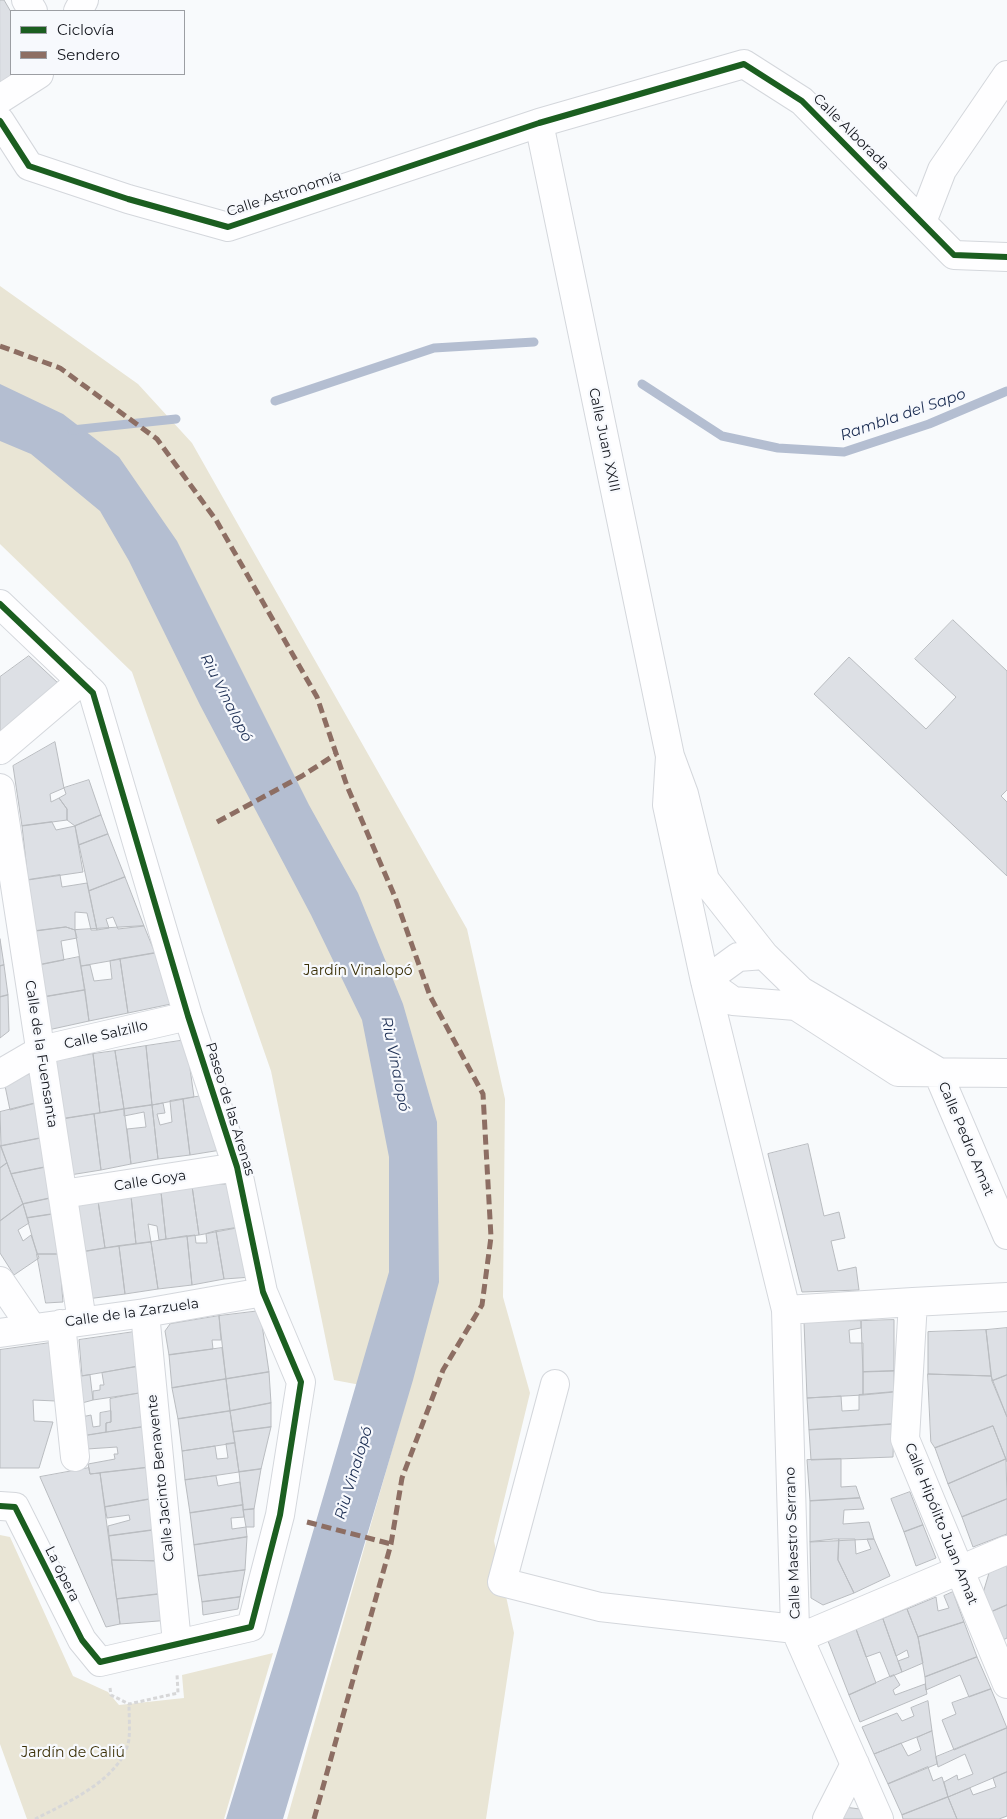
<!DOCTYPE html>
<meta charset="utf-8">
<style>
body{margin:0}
#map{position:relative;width:1007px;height:1819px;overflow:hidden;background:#f8fafc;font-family:Montserrat,sans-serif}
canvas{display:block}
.legend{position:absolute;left:10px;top:10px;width:175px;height:65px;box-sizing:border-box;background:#f7f9fd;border:1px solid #9c9ea3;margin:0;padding:6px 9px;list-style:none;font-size:15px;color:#13161d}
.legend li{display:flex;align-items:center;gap:10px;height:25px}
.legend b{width:25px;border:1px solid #9c9ea3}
</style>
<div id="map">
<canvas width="1007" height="1819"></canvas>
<ul class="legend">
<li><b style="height:6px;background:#1b5e20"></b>Ciclovía</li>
<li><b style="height:6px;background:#8d6e63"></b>Sendero</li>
</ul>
</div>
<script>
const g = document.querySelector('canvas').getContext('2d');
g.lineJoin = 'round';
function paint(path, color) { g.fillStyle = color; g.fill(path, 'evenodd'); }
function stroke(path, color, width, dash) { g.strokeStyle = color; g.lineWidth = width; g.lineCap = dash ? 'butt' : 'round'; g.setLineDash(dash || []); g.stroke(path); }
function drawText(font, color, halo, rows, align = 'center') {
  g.font = font + ' Montserrat,sans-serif'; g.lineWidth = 4.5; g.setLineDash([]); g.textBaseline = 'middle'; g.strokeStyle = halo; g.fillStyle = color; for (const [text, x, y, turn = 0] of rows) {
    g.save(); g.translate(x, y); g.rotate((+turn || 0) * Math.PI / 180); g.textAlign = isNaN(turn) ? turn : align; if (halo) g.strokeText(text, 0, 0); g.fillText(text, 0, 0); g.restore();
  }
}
paint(new Path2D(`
 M0 286 138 384 192 443 467 929 505 1099 503 1297 530 1393 494 1541 514 1633 486 1819H287L408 1394 334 1380 271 1071 132 672 0 544Z
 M0 1535 10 1537 73 1676 108 1692 119 1705 184 1698 182 1675 273 1653 224 1819H27L0 1744Z`), '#e9e5d5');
paint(new Path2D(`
 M0 384 63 414 119 457 177 541 309 805 358 893 403 1004 437 1122 439 1282 413 1380 283 1819H226L288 1617 389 1272V1157L362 1020 311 915 200 705 129 561 100 511 31 454 0 441Z`), '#b4bed1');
stroke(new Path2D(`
 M642 384 722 436 778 448 844 452 929 424 1007 391
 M275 401 434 348 534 342
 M72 430 176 419`), '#b4bed1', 9);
const building = new Path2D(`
 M0 0H4L11 12V74H19L0 85Z
 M953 620 1007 671V790L1001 796 1007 802V876L814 694 849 657 926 729 956 697 915 659Z
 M29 656 58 683 0 736V677Z
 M55 742 64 788 50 794 51 802 59 798 67 809V820L22 826 13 766Z
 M89 780 101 815 75 826 67 820V809L59 798 66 794 64 788Z
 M101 815 108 834 79 845 75 826Z
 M52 822 56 830 75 826 83 872 28 880 22 826Z
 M108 834 125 877 89 891 79 845Z
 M60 875 62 887 87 883 97 930H91L87 913 75 912V930L66 927 36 931 28 880Z
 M125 877 144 926 118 929 113 917 106 919 109 928 97 930 89 891Z
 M144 926 155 953 81 966 75 930Z
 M66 927 75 930 77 938 61 941 64 960 39 965 36 931Z
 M0 939 4 965 0 966Z
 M155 953 171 1004 128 1013 120 959Z
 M79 957 85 990 44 997 39 965Z
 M120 959 128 1013 89 1021 81 966 90 965 94 981 112 979 110 961Z
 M4 965 8 995 0 997V966Z
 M85 990 89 1021 48 1030 44 997Z
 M8 995 9 1031 0 1038V997Z
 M186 1040 194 1097 152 1105 146 1046Z
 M146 1046 152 1105 124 1109 115 1051Z
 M115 1051 124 1109 100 1113 93 1054Z
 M93 1054 100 1113 62 1119 55 1061Z
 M32 1074 36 1103 10 1110 4 1081Z
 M202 1096 221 1150 190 1155 183 1099Z
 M183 1099 190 1155 158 1159 152 1105 163 1103 165 1113 157 1114 160 1125 172 1122 170 1101Z
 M36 1103 41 1138 1 1146 0 1112Z
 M152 1105 158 1159 131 1164 127 1129 146 1127 144 1112 124 1116V1109Z
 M124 1109 131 1164 101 1170 94 1114Z
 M94 1114 101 1170 70 1175 62 1119Z
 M41 1138 46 1167 11 1174 1 1146Z
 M808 1144 824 1216 839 1212 845 1238 831 1241 838 1271 856 1267 859 1290 802 1292 768 1154Z
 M0 1145 7 1163 0 1168Z
 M7 1163 23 1204 0 1221V1168Z
 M46 1167 51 1198 23 1204 11 1174Z
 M212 1184H232L242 1227 199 1235 192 1186Z
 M192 1186 199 1235 166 1239 161 1192Z
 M161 1192 166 1239 159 1240 157 1226 148 1224 151 1242 136 1244 131 1196Z
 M131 1196 136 1244 105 1248 98 1201Z
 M51 1198 53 1214 27 1218 23 1204Z
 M98 1201 105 1248 82 1252 75 1205Z
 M23 1204 29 1223 18 1230 23 1241 31 1235 39 1258 14 1275 0 1253V1221Z
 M53 1214 59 1254H37L27 1218Z
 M242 1227 252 1277 224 1279 216 1231Z
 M216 1231 224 1279 192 1285 187 1236 195 1235 196 1243H207L206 1234Z
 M187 1236 192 1285 158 1289 151 1242Z
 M151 1242 158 1289 125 1294 119 1246Z
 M119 1246 125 1294 87 1299 82 1252Z
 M37 1254H59L63 1302 46 1303Z
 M260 1311 269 1372 226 1379 219 1316Z
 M219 1316 221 1340H212L213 1349 169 1355 165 1331 170 1324Z
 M894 1320V1371L863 1372 861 1321Z
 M861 1321V1328L849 1330 850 1343H863V1395L807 1398 804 1322Z
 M1007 1328V1375L992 1381 986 1330Z
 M986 1330 991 1376 928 1374V1332Z
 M134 1332 140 1366 82 1376 79 1340Z
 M50 1343 56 1401 33 1400 34 1421 53 1422 39 1468H0V1350Z
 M222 1348 226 1379 172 1388 169 1355Z
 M140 1366 146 1392 93 1400V1391L100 1390V1385H104L102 1373Z
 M894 1371V1392L863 1395V1372Z
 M269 1372 271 1403 230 1411 226 1379Z
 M928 1374 991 1376 1007 1417V1462L993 1426 935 1448 931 1442Z
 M90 1375 93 1400 82 1403 85 1416 77 1418 69 1378Z
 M1007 1375V1417L992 1381Z
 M226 1379 230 1411 178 1419 172 1388Z
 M146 1392 149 1426 106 1432V1423L111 1422 110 1399Z
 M894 1392V1424L809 1430 807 1398 841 1396 842 1411 859 1410V1395Z
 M271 1403V1427L233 1432 230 1411Z
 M111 1411V1422L106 1423V1432L81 1436 77 1418 91 1415 93 1427 100 1426V1413Z
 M230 1411 235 1443 182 1451 178 1419Z
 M894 1424 893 1457 811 1460 809 1430Z
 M149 1426 152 1467 90 1474 88 1464 115 1459 114 1454H118L117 1447 87 1449 85 1436Z
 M993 1426 1006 1459 948 1484 935 1448Z
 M271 1427 261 1469 239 1472 233 1432Z
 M235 1443 239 1472 185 1480 182 1451 215 1446 217 1459 228 1458 226 1444Z
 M841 1459V1487L856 1486 860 1498 810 1501 807 1460Z
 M1006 1459 1007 1499 962 1517 948 1484Z
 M152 1467 156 1498 105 1507 100 1473Z
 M89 1468 90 1474 100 1473 120 1624 106 1627 40 1477Z
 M261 1469 254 1509 243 1510 239 1472Z
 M216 1476 218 1486 240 1482 243 1505 190 1513 185 1480Z
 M910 1492 923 1525 904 1532 891 1499Z
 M156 1498 161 1529 109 1536 108 1526 130 1520 129 1515 107 1518 105 1507Z
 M860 1498 864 1509 844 1510 843 1524 869 1522 874 1539 810 1542V1501Z
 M1007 1499V1534L973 1547 962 1517Z
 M243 1505 244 1517 231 1518 232 1529 246 1527 247 1537 194 1545 190 1513Z
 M254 1509V1527H246L243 1510Z
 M923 1525 936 1558 916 1566 904 1532Z
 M161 1529 164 1561 112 1560 109 1536Z
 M247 1537 245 1570 198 1576 194 1545Z
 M834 1539H839L838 1560 854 1593 823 1605 811 1598 810 1542Z
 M839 1539H855L856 1554 871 1549 867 1539H874L890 1576 854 1593 838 1560Z
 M112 1560 164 1561 168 1593 117 1599Z
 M1007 1566V1605L991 1612 983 1593 989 1573Z
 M245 1570 240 1597 202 1602 198 1576Z
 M953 1592 964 1622 918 1637 907 1609 936 1597 938 1611 949 1608 944 1596Z
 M168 1593 171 1620 120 1624 117 1599Z
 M240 1597 238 1609 203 1615 202 1602Z
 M1007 1605V1638L1003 1640 991 1612Z
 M907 1609 918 1637 923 1663 902 1672 898 1661 909 1657 907 1650 896 1656 883 1619Z
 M883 1619 902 1672 890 1677 880 1652 866 1657 856 1629Z
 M964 1622 977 1657 925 1677 918 1637Z
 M856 1629 876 1683 849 1695 828 1641Z
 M977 1657 991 1689 969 1697 960 1675 926 1690 925 1677Z
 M894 1675 900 1685 893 1690 895 1695 925 1684 927 1694 860 1722 849 1695Z
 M991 1689 1007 1728 954 1750 942 1720 956 1714 952 1703Z
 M928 1701 932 1731 874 1754 862 1727 897 1713 902 1721 914 1716 911 1708Z
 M1007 1728V1772L948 1797 944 1782 957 1775 958 1780 973 1774 965 1754 938 1767 936 1757Z
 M932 1731 937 1764 888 1784 874 1754 901 1743 908 1756 921 1750 917 1738Z
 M928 1767 933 1781 942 1777 948 1797 902 1815 888 1784Z
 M1007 1772V1816L999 1819H957L948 1797 970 1788 973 1795 996 1787 993 1778Z
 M948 1797 957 1819H903L902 1815Z
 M844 1807 860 1809 864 1819H842Z`);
paint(building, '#dde0e5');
stroke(building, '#b9bcc0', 1);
const minor = new Path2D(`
 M26 0 33 11
 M78 11 84 0
 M0 99 39 74
 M0 121 29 166 128 199 228 227 539 123 744 64 802 101 954 255 1007 257
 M539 123 670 756 684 794 705 880 764 955 801 991 937 1071
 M922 222 942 170 1007 75
 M0 604 93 693 188 1016 237 1167 263 1292 301 1382 280 1515 251 1627 100 1662 82 1640 15 1507 0 1506
 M0 750 81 681
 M670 756 667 805 705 981 786 1310 795 1629 879 1819
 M0 788 82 1321
 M764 955 738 957 705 981 733 1001 796 1006 898 1072 1007 1073
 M937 1071 1007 1235
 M0 1074 41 1050 188 1016
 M63 1194 237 1167
 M0 1281 32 1328
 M1007 1297 913 1302 905 1439 1007 1684
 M786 1310 913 1302
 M145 1313 177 1643
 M61 1324 75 1457
 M0 1333 145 1313 263 1292
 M555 1384 502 1582 600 1607 795 1629
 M799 1638 1007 1550
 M827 1819 855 1764`);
stroke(minor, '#d4d7dc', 30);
stroke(new Path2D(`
 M110 1688 111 1695 129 1704 178 1693 177 1674
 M35 1819C67 1803 123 1778 129 1739 130 1728 129 1715 129 1704`), '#d7d7d8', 3, [4, 2.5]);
stroke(minor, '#fefeff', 28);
stroke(new Path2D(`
 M0 346 60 368 157 439 216 520 317 697 347 786 395 897 430 996 483 1094 491 1237 482 1305 443 1370 402 1478 391 1544 314 1819
 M217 822 302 776 336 754
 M307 1522 391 1544`), '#8d6e63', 5, [10, 5]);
stroke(new Path2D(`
 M0 121 29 166 128 199 228 227 539 123 744 64 802 101 954 255 1007 257
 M0 604 93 693 188 1016 237 1167 263 1292 301 1382 280 1515 251 1627 100 1662 82 1640 15 1507 0 1506`), '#1b5e20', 6);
drawText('14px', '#13161d', '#f7f9fd', [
 ["Calle Alborada",851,132,45],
 ["Calle Astronomía",284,194,-18],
 ["Calle Juan XXIII",604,440,78],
 ["Calle Salzillo",106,1035,-13],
 ["Calle de la Fuensanta",41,1054,81],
 ["Paseo de las Arenas",230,1109,73],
 ["Calle Pedro Amat",966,1139,67],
 ["Calle Goya",150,1181,-9],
 ["Calle de la Zarzuela",132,1313,-8],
 ["Calle Jacinto Benavente",161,1478,-96],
 ["Calle Hipólito Juan Amat",941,1524,68],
 ["Calle Maestro Serrano",793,1543,-92],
 ["La ópera",62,1574,63]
]);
drawText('14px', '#3b3007', '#f7f9fd', [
 ["Jardín Vinalopó",358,971],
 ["Jardín de Caliú",73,1753]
]);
drawText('italic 15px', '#1b2d52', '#f7f9fd', [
 ["Rambla del Sapo",903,415,-19],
 ["Riu Vinalopó",226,698,63],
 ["Riu Vinalopó",395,1064,79],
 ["Riu Vinalopó",354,1473,-73]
]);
</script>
